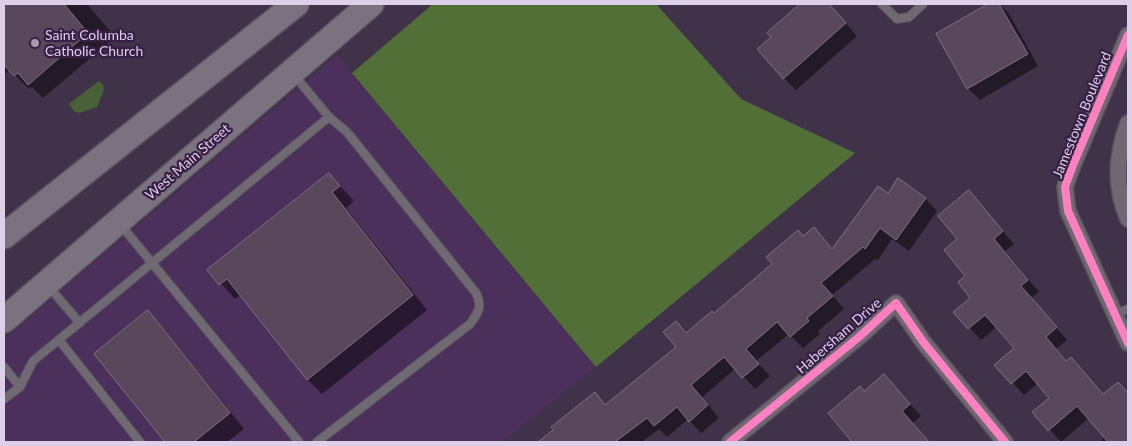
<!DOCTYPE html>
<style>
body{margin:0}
#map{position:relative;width:1132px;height:446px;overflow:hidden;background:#403248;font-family:Lato,sans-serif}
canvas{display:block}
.frame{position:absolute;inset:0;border:5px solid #dfd0e9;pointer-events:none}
</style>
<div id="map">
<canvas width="1132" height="446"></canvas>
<div class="frame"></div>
</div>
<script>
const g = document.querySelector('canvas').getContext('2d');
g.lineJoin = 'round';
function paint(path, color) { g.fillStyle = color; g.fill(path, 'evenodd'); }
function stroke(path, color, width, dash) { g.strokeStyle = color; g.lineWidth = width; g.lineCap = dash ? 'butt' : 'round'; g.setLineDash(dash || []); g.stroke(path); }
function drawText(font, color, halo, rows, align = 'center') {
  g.font = font + ' Lato,sans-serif'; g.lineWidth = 4.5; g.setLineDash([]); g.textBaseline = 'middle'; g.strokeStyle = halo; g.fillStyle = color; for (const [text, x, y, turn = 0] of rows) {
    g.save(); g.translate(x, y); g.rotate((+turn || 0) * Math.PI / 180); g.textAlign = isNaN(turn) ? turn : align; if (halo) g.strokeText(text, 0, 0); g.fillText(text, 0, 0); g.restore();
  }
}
paint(new Path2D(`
 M337 55 596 367 502 442H4V339Z`), '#4b305b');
paint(new Path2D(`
 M99 81 103 85 104 90 97 107 79 113 74 111 69 104Z`), '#4a6037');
paint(new Path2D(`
 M433 4H656L741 99 855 153 596 367 352 73Z`), '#526f38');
paint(new Path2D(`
 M4 4H87L115 37 43 98 32 87 29 89 10 70 4 74Z
 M802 4H829L857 36 796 90 784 78 773 37 769 33Z
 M990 4H999L1008 12 1038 66 980 100 968 88 937 34Z
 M329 174 354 201 346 208 427 310 322 394 307 379 241 295 235 299 209 270Z
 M899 180 926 199 937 211 909 251 892 239 878 260 875 259 832 295 844 309 818 331 820 334 803 348 789 334 756 361 770 376 755 389 736 368 702 397 719 418 701 433 688 419 667 437 659 429 642 442H540L595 394 606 405 678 347 687 334 714 315 814 229 833 250 888 195Z
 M969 192 1014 244 1005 251 1039 292 1031 298 1067 340 1056 349 1067 362 1071 358 1104 395 1118 383 1128 393V442H1099L1105 437 1089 418 1061 442 1034 412 1051 398 1038 383 1024 395 996 365 1015 349 997 327 981 340 955 312 972 298 967 276Z
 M148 312 162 327 244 429 227 442H166L96 354Z
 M884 376 921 416 913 423 929 442H854L829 413 865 392Z`), '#0007');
const building = new Path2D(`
 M4 4H64L88 33 28 85 18 73 14 76 4 65Z
 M800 4H829L846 23 783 79 757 49 771 37 767 33Z
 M988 4H999L1028 54 967 89 936 34Z
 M329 173 340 186 332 192 413 295 307 380 227 279 219 285 207 270Z
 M898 178 926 198 896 240 880 228 865 249 863 247 821 283 833 296 807 318 809 321 790 337 777 322 746 349 759 364 742 378 724 357 691 385 708 405 689 422 677 407 654 426 647 418 615 442H538L553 430 551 427 595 392 605 405 676 347 663 332 676 321 686 333 712 311 714 313 772 264 766 257 798 230 803 236 814 227 832 249 878 186 888 193Z
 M969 190 1003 231 994 239 1028 280 1021 286 1057 327 1046 337 1066 361 1071 357 1103 394 1118 382 1128 393V442H1108L1077 406 1048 431 1032 412 1049 398 1026 371 1011 384 994 365 1014 348 985 315 968 329 953 312 970 298 958 282 965 276 944 250 957 239 938 216Z
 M148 310 230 413 194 442H165L94 354Z
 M884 374 910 404 902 411 929 442H852L828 413 860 386 864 391Z`);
paint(building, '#59485b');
stroke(building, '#7f7081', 1);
const service = new Path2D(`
 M882 4 897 19 909 17 923 4
 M294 75 329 117 347 132 476 293C483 307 478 313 470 324L317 442
 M120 224 299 442
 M48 286 80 323
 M1114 315 1128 309
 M59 340 140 442
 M4 367 20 387
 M4 399 20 387 33 361 329 117`);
const minor = new Path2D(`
 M1128 35 1073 165 1065 187 1068 211 1128 343
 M1128 123C1116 155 1114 187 1128 219
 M730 442 859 337 896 303 924 343 1005 442`);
const primary = new Path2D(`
 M4 236 296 4
 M4 320 371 4`);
stroke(service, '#5c5063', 10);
stroke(minor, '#5c5063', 18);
stroke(primary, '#5c5063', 28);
stroke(service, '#6f6972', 8);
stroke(minor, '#6f6972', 15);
stroke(primary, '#7a727f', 25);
stroke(new Path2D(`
 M1128 35 1073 165 1065 187 1068 211 1128 343
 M730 442 859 337 896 303 924 343 1005 442`), '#ff80c0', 8);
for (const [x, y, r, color] of [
 [35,43,5,"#a799b1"]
]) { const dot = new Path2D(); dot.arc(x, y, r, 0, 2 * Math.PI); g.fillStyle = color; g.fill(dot); stroke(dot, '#381f46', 2); }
drawText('14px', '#dfd0e9', '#381f46', [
 ["Saint Columba",45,35],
 ["Catholic Church",45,51]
], 'left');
drawText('14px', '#dfd0e9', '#381f46', [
 ["Jamestown Boulevard",1082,115,-68],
 ["West Main Street",188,162,-41],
 ["Habersham Drive",839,336,-41]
]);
</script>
